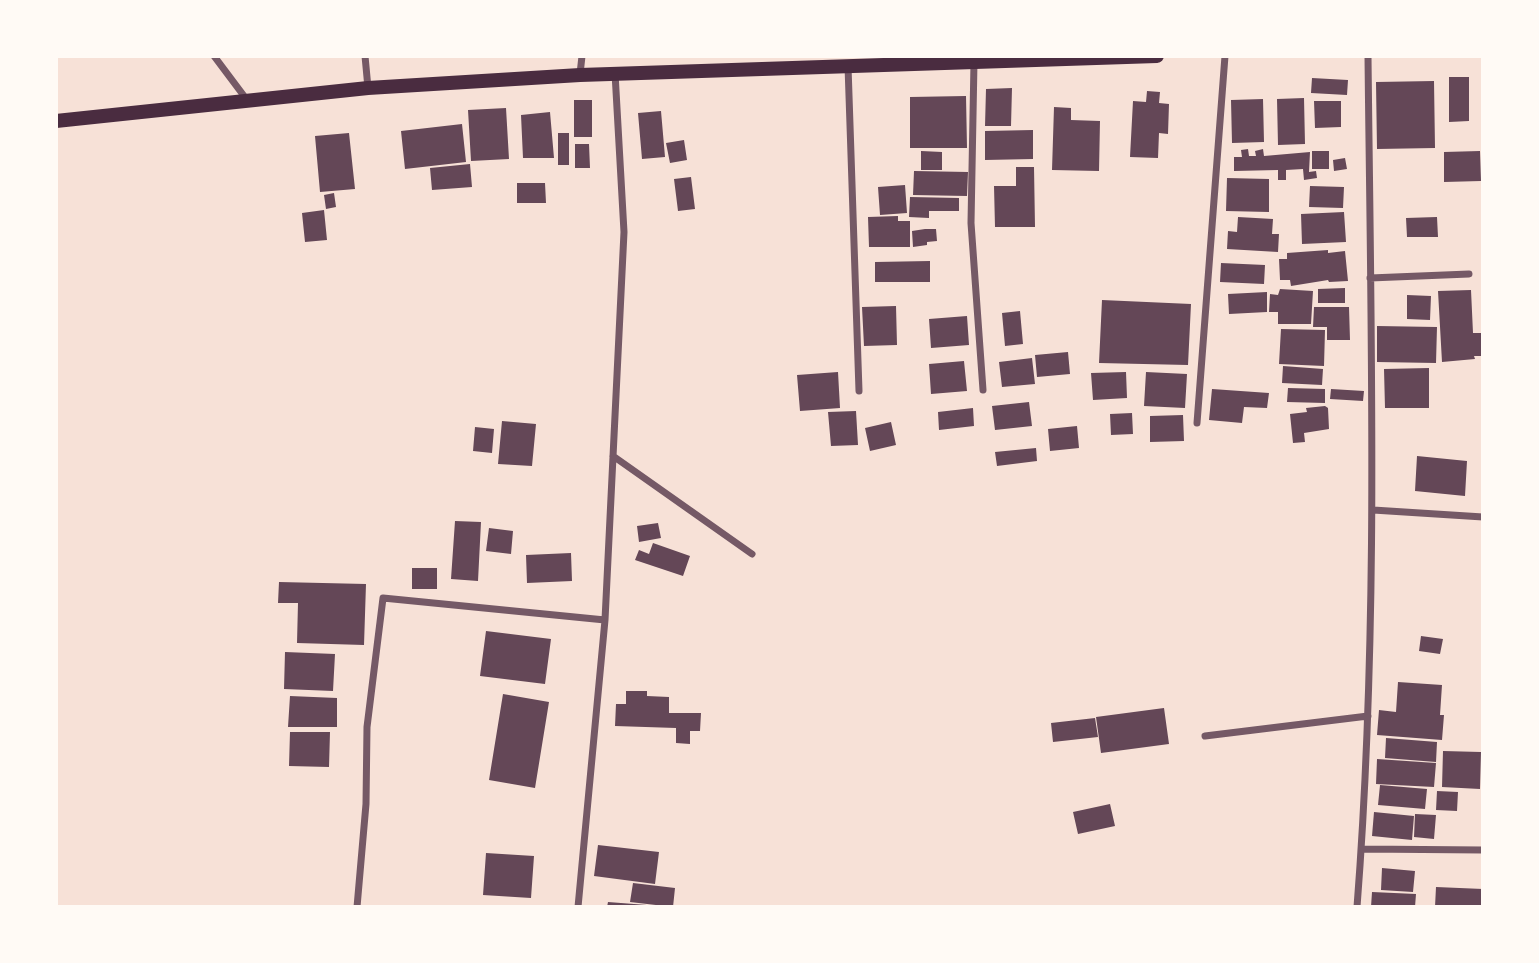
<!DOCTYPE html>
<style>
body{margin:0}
#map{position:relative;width:1539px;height:963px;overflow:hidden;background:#f7e1d7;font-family:Montserrat,sans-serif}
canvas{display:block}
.frame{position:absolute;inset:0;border:58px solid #fffaf5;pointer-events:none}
</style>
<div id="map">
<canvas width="1539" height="963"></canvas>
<div class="frame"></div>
</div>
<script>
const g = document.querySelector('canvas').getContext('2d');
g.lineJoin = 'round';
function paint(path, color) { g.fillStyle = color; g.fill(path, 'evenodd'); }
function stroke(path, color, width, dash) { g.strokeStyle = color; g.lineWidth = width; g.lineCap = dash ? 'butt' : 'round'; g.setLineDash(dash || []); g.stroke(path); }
paint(new Path2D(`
 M1449 77H1469V121L1449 122Z
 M1312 78 1348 80 1347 95 1311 93Z
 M1434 81 1435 148 1377 149 1376 82Z
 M1012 88 1011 126H985L986 89Z
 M1147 91 1160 92 1159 103 1169 104 1168 134 1159 133 1158 158 1130 157 1133 101 1146 102Z
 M966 96 967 148H910V97Z
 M1304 98 1305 144 1278 145 1277 99Z
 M1263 99 1264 142 1232 143 1231 100Z
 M574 100H592V137H574Z
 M1314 101H1341V127L1315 128Z
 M1054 107 1071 108V120L1100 121 1099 171 1052 170Z
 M506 108 509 159 471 161 468 110Z
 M661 111 665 157 642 159 638 113Z
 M550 112 554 158H523L521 115Z
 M462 124 466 162 405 169 401 131Z
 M1033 130V159L985 160V131Z
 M349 133 355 189 320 192 315 136Z
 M558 133H569V165H558Z
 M684 140 687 160 670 163 666 143Z
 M575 144H589L590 168H575Z
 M1248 149 1249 156H1256L1255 151 1263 149 1264 156 1310 152 1309 172 1316 171 1317 178 1304 180 1303 169 1286 170V180H1278V170L1234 171V157H1242L1241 150Z
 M921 151 942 152V170H921Z
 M1312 151H1329V169H1312Z
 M1480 151 1481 181 1444 182V152Z
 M1345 158 1347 169 1334 171 1333 160Z
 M470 164 472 187 432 190 430 168Z
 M1016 167H1034L1035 227H995L994 186H1016Z
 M914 171 968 172 967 196 913 195Z
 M691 177 695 209 678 211 674 179Z
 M1227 178 1269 179V212L1226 211Z
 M517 183H545L546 203H517Z
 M905 185 907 213 880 215 878 187Z
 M1310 186 1344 187 1343 208 1309 207Z
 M334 193 336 207 326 209 324 195Z
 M910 197 959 198V211H929V218L909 217Z
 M324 210 327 240 305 242 302 213Z
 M1344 212 1346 242 1302 244 1301 214Z
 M898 216V221H910V247H869L868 217Z
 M1238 217 1273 219 1272 234H1279L1278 252 1227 249 1228 231 1237 232Z
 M1437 217 1438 237H1407L1406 218Z
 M925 229H936L937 241 927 242V245L913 247 912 231Z
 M1328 250V253L1345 251 1348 281 1329 282 1328 280 1291 286 1290 280H1280L1279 259H1287V253Z
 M930 261V282H875V262Z
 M1221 263 1265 265 1264 284 1220 282Z
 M1345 288V303H1318V289Z
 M1280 289 1313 291 1311 324H1278V312H1269L1270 294 1278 295Z
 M1471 290 1473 333H1483V356H1474L1475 359 1442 362 1438 291Z
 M1267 292V312L1229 314 1228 294Z
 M1407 295 1431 296 1430 320 1407 319Z
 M1102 300 1191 304 1188 365 1099 363Z
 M896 306 897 345 864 346 862 307Z
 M1314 307H1349L1350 340H1327V327H1313Z
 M1020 311 1023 344 1005 346 1002 313Z
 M967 316 969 345 931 348 929 319Z
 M1377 326 1437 327 1436 363 1377 362Z
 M1281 329 1325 330 1324 366 1279 364Z
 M1068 352 1070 374 1037 377 1035 355Z
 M1032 358 1035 384 1002 387 999 362Z
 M964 361 967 391 931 394 929 364Z
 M1283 366 1323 369 1322 385 1282 383Z
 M1429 368V408H1385L1384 369Z
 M838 372 840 408 800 411 797 375Z
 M1126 372 1127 398 1093 400 1091 373Z
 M1146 372 1187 374 1185 408 1144 406Z
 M1288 388 1325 389V403L1287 402Z
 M1212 389 1269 393 1267 408 1244 407 1242 423 1209 420Z
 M1331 389 1364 391 1363 401 1330 399Z
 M1029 402 1032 426 995 430 992 406Z
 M1325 406 1328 408 1329 429 1304 433 1305 442 1293 443 1290 414 1307 412 1306 408Z
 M973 408 974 426 939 430 938 412Z
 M856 411 858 445 831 446 828 412Z
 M1132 413 1133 434 1111 435 1110 414Z
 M1183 415 1184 441 1150 442V416Z
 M502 421 536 424 532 466 498 464Z
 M891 422 896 445 870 451 865 428Z
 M1077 426 1079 448 1050 451 1048 429Z
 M475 427 494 429 492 453 473 451Z
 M1036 448 1037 461 997 466 995 452Z
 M1417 456 1467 461 1465 496 1415 491Z
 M455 521 481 522 478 581 451 579Z
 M658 523 661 538 639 542 637 526Z
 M489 528 513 531 511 554 486 551Z
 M653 543 690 556 683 576 635 560 639 550 649 554Z
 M571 553 572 581 527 583 526 555Z
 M412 568H437V589H412Z
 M279 582 366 584 364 645 297 643 298 603H278Z
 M486 631 551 639 545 684 480 676Z
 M1421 636 1443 639 1440 654 1419 651Z
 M285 652 335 654 333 691 284 689Z
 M1398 682 1442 685 1440 715H1444L1442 740 1377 735 1379 710 1396 712Z
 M626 691H647V696L669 697V713H701L700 731H690V744L676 743V728L615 726 616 704H626Z
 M503 694 549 702 535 788 489 780Z
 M290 696 337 698V727H288Z
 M1164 708 1169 744 1101 753 1096 717Z
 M1095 718 1098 737 1053 742 1051 723Z
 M290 732H330L329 767 289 766Z
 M1386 738 1437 742 1436 762 1385 758Z
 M1443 751 1481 752 1480 789 1442 787Z
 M1377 759 1436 763 1434 787 1376 784Z
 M1380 785 1427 789 1425 809 1378 805Z
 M1437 791 1458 792 1457 811 1436 810Z
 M1110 804 1115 826 1078 834 1073 812Z
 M1374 812 1414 816 1412 840 1372 836Z
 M1415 814 1436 815 1434 839 1414 837Z
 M598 845 659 852 655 884 594 876Z
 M486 853 534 856 531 898 483 895Z
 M1382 868 1415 871 1413 892 1381 890Z
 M633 883 675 888 673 907 630 902Z
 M1436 887 1483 889V907H1435Z
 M1372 892 1416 894 1415 907H1371Z
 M608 902 647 905V907H607Z`), '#644757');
stroke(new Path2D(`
 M214 56 247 100
 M365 56 368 88
 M974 62 971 223 983 390
 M848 66 859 391
 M580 74 582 56
 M1370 278 1469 274
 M1197 423 1225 56
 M613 456 752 554
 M1373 510 1483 517
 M1205 736 1368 716
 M1362 849 1483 850
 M357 907 366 804 367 727 383 598 605 620
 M578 907 605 620 624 232 615 73
 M1357 907C1379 624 1371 340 1368 56`), '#755966', 7);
stroke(new Path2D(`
 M56 121 368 88 580 75 1157 56`), '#4a2c40', 14);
</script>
